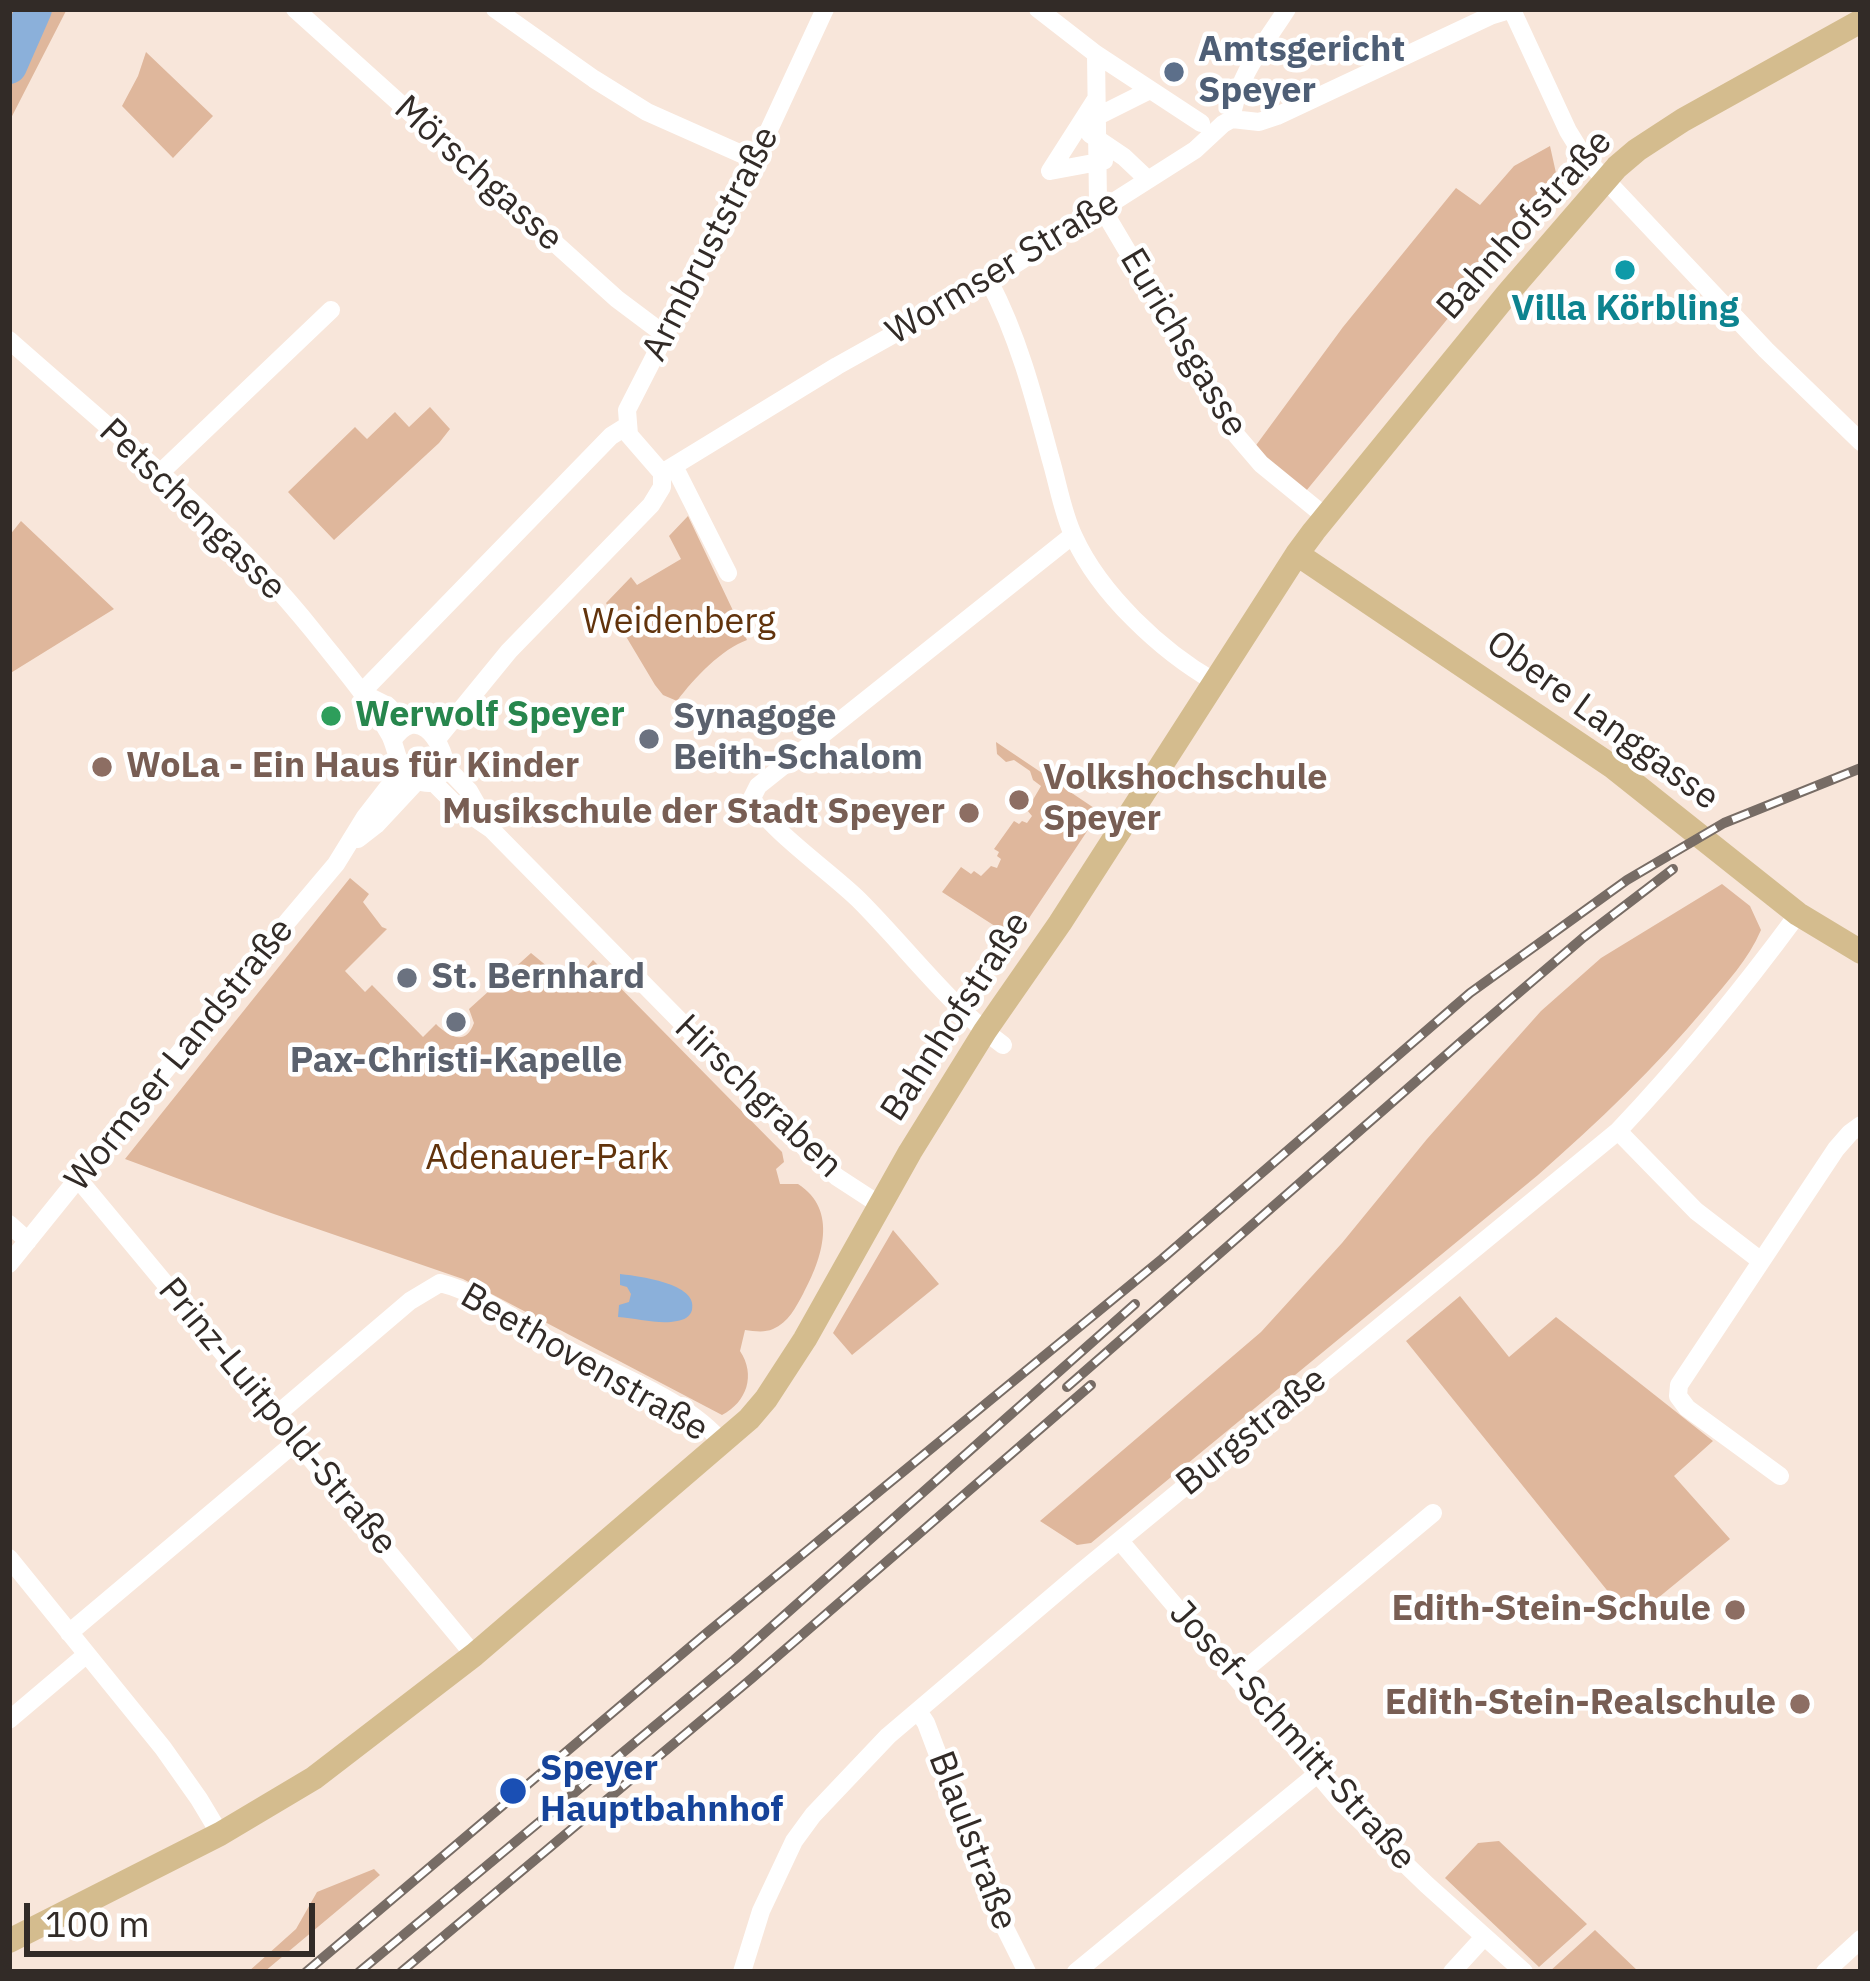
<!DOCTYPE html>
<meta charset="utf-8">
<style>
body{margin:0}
#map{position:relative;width:1870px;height:1981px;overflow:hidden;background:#f8e6da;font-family:"IBM Plex Sans",sans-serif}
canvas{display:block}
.frame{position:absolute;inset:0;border:12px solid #322b27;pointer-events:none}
.scale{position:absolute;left:24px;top:1903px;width:291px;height:54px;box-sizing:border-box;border:6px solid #322b27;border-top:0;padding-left:15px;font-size:36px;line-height:42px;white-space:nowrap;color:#322b27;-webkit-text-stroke:9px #fff;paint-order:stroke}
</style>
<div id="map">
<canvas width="1870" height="1981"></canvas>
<div class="frame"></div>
<div class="scale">100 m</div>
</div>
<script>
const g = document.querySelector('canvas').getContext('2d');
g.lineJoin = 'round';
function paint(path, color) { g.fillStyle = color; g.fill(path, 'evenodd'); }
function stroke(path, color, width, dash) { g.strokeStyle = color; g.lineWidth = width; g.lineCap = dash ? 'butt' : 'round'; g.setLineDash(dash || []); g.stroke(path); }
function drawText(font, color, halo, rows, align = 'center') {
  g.font = font + ' "IBM Plex Sans",sans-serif'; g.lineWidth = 9; g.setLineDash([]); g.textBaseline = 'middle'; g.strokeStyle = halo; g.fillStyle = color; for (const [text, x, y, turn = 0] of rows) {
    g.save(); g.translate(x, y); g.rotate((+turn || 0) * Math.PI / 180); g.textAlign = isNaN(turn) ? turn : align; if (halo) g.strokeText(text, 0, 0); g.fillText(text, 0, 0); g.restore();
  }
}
paint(new Path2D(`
 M9 9H67L9 122Z
 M146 52 213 116 173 158 122 106 138 76Z
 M1550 146 1556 173 1551 193 1306 491 1254 448 1343 327 1456 188 1480 205 1514 166Z
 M430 407 450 429 439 443 334 540 288 492 355 427 367 439 395 412 409 427Z
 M688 516 747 640C722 649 694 678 677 701L663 695 655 685 606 603 631 577 637 585 681 559 669 536Z
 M21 521 114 609 9 674V536Z
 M996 742 1100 812 1015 939 942 892 961 867 971 874 974 871 981 876 991 866 997 868 1001 859 997 856 999 852 994 849 1014 821 1019 824 1022 821 1027 823 1032 816 1027 810 1041 786 1033 780 1030 771 1014 760 1006 762 997 754Z
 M350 878 369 894 363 902 382 927 387 929 345 971 365 992 372 985 423 1037 436 1024C449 1037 466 1046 474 1023L469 1009 531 953 571 986 593 960 782 1152 784 1162 776 1169 780 1184H798C839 1210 822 1259 803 1294 796 1307 788 1323 773 1329 764 1333 754 1331 745 1330L740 1351C756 1375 747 1402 722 1415L463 1279 271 1213 125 1159Z
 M1722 884 1750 906 1761 930C1748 960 1727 982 1706 1007 1655 1068 1598 1122 1538 1175L1091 1543 1077 1545 1040 1521 1261 1332 1342 1243 1427 1139 1541 1011 1601 958Z
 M893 1230 939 1284 852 1355 833 1333Z
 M1460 1296 1509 1357 1556 1317 1713 1441 1674 1476 1730 1539 1631 1620 1406 1341Z
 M1499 1841 1587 1924 1539 1967 1445 1878 1478 1843Z
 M374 1869 380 1875 264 1972H248L296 1929 317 1892Z
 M1595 1930 1639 1972H1549Z`), '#dfb79c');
paint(new Path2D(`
 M620 1274C637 1276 699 1283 692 1310 690 1317 684 1320 677 1321 659 1325 637 1318 618 1317L619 1305 629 1302 631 1294 627 1287 620 1285Z`), '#8bb0da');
stroke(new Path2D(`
 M9 66 34 9`), '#8bb0da', 36);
stroke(new Path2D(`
 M295 9 617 299 665 335
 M495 9 594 79 647 112 755 160
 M1038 9 1096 54 1201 123
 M1512 10 1568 131 1584 157 1766 350 1861 442
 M1096 54 1098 203
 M1232 119 1259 122 1277 116 1490 16 1513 9
 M1090 120 1150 90
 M1090 134 1124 157 1143 175
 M1050 171 1096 99
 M1050 171 1104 161
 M1103 210 1237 436 1261 464 1326 517
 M989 281C1018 336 1034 397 1050 457 1058 483 1062 512 1074 537 1100 594 1161 651 1215 682
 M9 340C114 433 226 522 314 632 340 665 369 698 390 735 397 749 396 763 409 775 418 783 424 783 434 783
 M674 466 728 573
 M160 473 331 310
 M662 473 837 366 989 281 1195 150 1223 124 1232 119C1235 79 1266 42 1287 9
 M662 473 629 435 627 410 755 160 825 9
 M362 692 611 436 627 426
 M366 695 388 706 407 726
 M437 739 509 651 651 505 662 487V473
 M393 740C417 704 442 739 446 767L434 783
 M446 767 469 791 485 819
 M434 783 456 805 491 829 814 1157 837 1177 880 1205
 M358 839 376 825 417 781
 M1003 1045C949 1005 907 948 859 900 833 874 767 828 752 798L758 786 1073 535
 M1618 1131 1696 1211 1761 1261
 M79 1180 474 1655
 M9 1224 28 1241
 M9 1264 234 985 336 864 365 817 403 768
 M275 1416 410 1301 440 1283C476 1292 508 1315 539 1334 592 1367 685 1395 723 1444
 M1780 1476 1687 1408 1678 1396 1679 1385 1836 1149 1850 1133 1861 1125
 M1120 1541 1343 1804 1427 1885 1524 1972
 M9 1558 163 1748 199 1799 220 1834
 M69 1633 297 1441
 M1236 1677 1433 1513
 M918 1711 926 1723 998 1914 1027 1972
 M9 1720 87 1654
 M742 1972 761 1911 794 1841 813 1815 888 1736 1081 1572 1618 1131C1683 1062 1742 990 1798 914
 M1076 1972 1316 1775
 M1452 1972 1484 1937
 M1825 1972 1861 1939`), '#fff', 18);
stroke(new Path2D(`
 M1297 554 1613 767 1798 914 1861 952
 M9 1941 220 1834 314 1778 474 1655 749 1419 766 1399 805 1339 910 1152 985 1031 1060 923 1297 554 1314 531 1508 293 1617 167 1637 150 1683 120 1861 21`), '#d4bc8e', 24);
const rail = new Path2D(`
 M1067 1387 1462 1041 1584 937 1673 869
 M306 1972 703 1636 1162 1259 1470 993 1627 880 1724 823 1861 768
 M359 1972 734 1660 1135 1304
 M401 1972 751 1679 1091 1385`);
stroke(rail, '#776c65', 10);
stroke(rail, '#fff', 6, [18]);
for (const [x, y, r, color] of [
 [1174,72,12,"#5c6f8a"],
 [1625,270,12,"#0f9aa8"],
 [331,716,12,"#2e9e5b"],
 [649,739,12,"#6b7280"],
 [102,767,12,"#8d6e63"],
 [1019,800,12,"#8d6e63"],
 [969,813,12,"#8d6e63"],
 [407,978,12,"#6b7280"],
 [456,1022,12,"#6b7280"],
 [1735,1610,12,"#8d6e63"],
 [1800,1704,12,"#8d6e63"],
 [513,1791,15,"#1a4fb4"]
]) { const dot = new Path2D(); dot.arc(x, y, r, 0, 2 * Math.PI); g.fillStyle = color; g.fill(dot); stroke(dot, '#fff', 4.5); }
drawText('bold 36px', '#4e5e75', '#fff', [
 ["Amtsgericht",1198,51],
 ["Speyer",1198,92]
], 'left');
drawText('36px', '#322b27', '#fff', [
 ["Mörschgasse",478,174,42],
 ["Bahnhofstraße",1525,225,-48],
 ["Armbruststraße",711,244,-63],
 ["Wormser Straße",1003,268,-31],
 ["Eurichsgasse",1183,343,59],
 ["Petschengasse",192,510,44],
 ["Obere Langgasse",1602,721,36],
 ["Bahnhofstraße",956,1017,-57],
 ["Wormser Landstraße",180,1055,-51],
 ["Hirschgraben",758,1097,44],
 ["Beethovenstraße",584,1363,30],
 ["Prinz-Luitpold-Straße",277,1417,50],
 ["Burgstraße",1252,1432,-39],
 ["Josef-Schmitt-Straße",1292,1736,48],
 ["Blaulstraße",972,1841,69]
]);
drawText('bold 36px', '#0d838f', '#fff', [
 ["Villa Körbling",1625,310]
]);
drawText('36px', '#61330c', '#fff', [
 ["Weidenberg",679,623],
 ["Adenauer-Park",547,1159]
]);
drawText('bold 36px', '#27864d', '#fff', [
 ["Werwolf Speyer",355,716]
], 'left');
drawText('bold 36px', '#5b616d', '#fff', [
 ["Synagoge",673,718],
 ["Beith-Schalom",673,759],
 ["St. Bernhard",431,978],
 ["Pax-Christi-Kapelle",456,1062,"center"]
], 'left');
drawText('bold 36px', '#785e54', '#fff', [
 ["WoLa - Ein Haus für Kinder",126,767,"left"],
 ["Volkshochschule",1043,779,"left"],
 ["Speyer",1043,820,"left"],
 ["Musikschule der Stadt Speyer",945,813],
 ["Edith-Stein-Schule",1711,1610],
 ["Edith-Stein-Realschule",1776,1704]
], 'right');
drawText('bold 36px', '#164399', '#fff', [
 ["Speyer",540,1770],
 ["Hauptbahnhof",540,1811]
], 'left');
</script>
